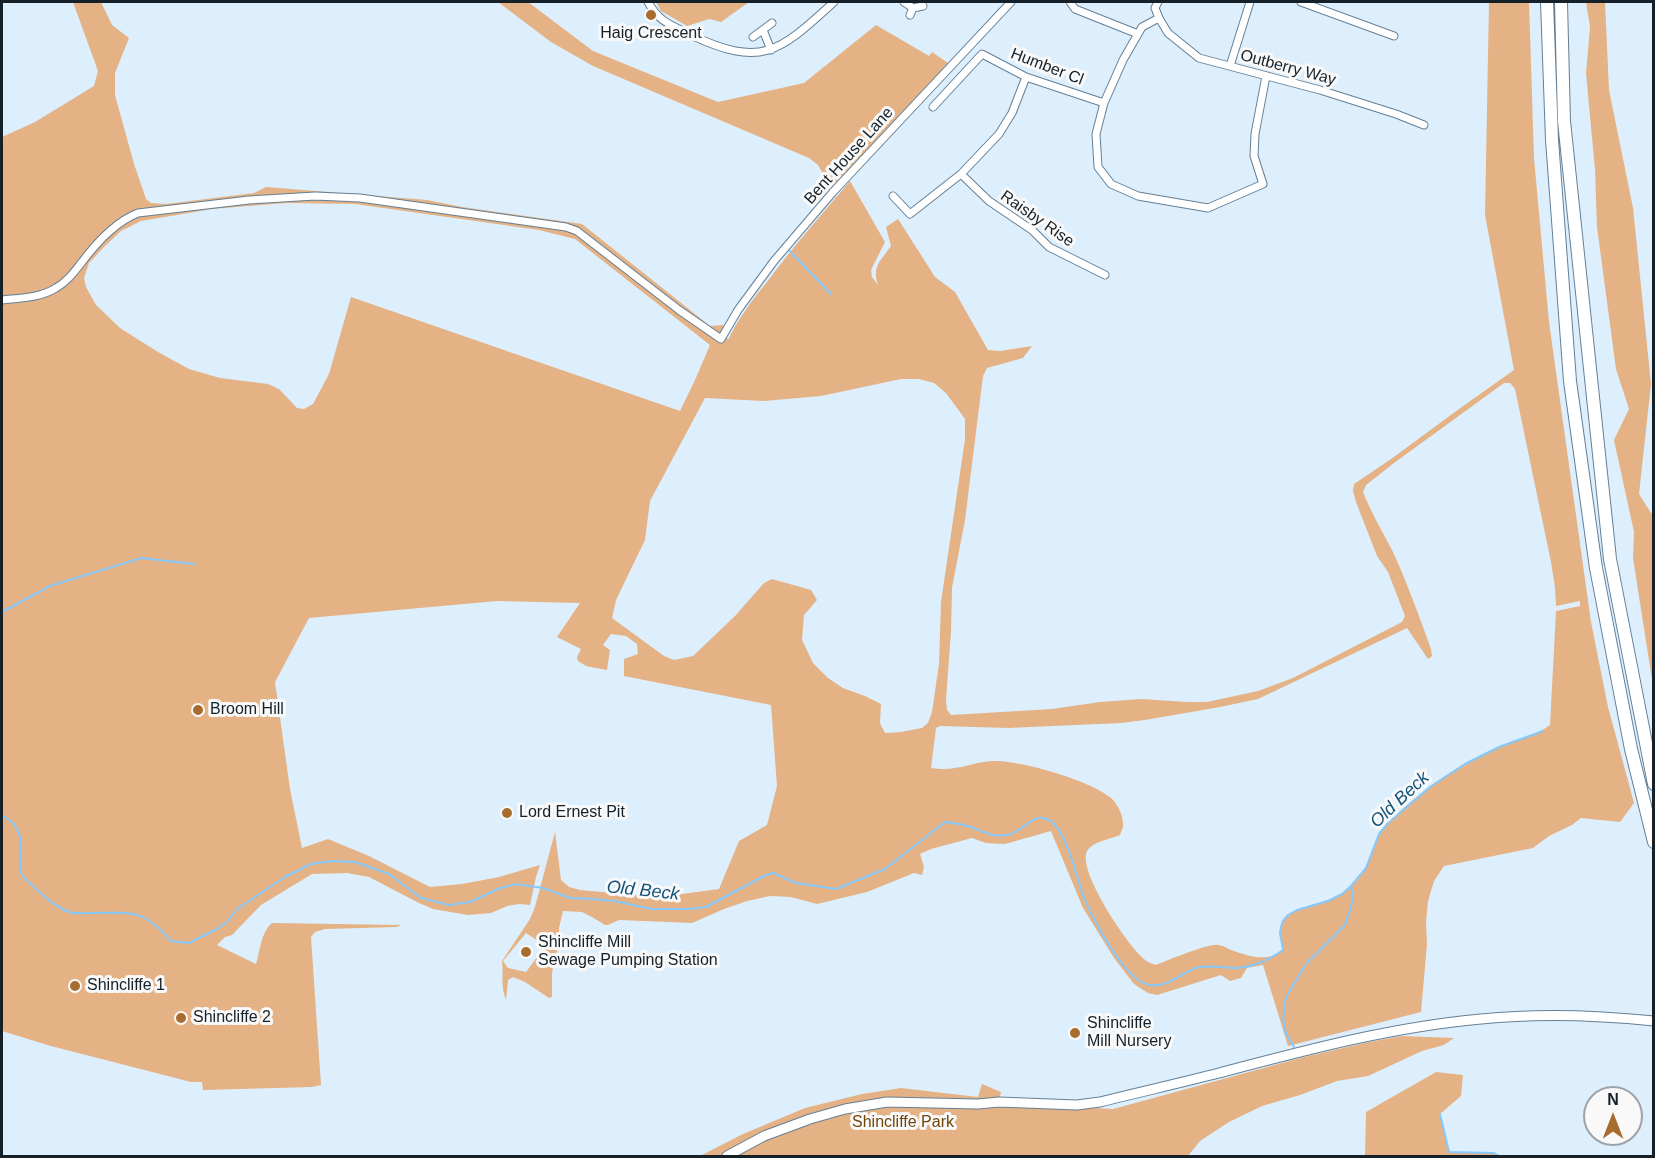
<!DOCTYPE html>
<style>
body{margin:0}
#map{position:relative;width:1655px;height:1158px;overflow:hidden;background:#ddeffd;font-family:Helvetica,sans-serif}
canvas{display:block}
.frame{position:absolute;inset:0;border:3px solid #152029;pointer-events:none}
.north{position:absolute;left:1583px;top:1086px;width:60px;height:60px;box-sizing:border-box;background:#f9f9f9;border:2px solid #9ea2a6;border-radius:50%;rotate:0deg;font-size:16px;font-weight:700;line-height:24px;text-align:center;color:#152029}
.north::after{content:'';display:block;margin:auto;width:21px;height:27px;background:#a86d2e;clip-path:polygon(50% 0,100% 100%,50% 72%,0 100%)}
</style>
<div id="map">
<canvas width="1655" height="1158"></canvas>
<div class="frame"></div>
<div class="north">N</div>
</div>
<script>
const g = document.querySelector('canvas').getContext('2d');
g.lineJoin = 'round';
function paint(path, color) { g.fillStyle = color; g.fill(path, 'evenodd'); }
function stroke(path, color, width, dash) { g.strokeStyle = color; g.lineWidth = width; g.lineCap = dash ? 'butt' : 'round'; g.setLineDash(dash || []); g.stroke(path); }
function drawText(font, color, halo, rows, align = 'center') {
  g.font = font + ' Helvetica,sans-serif'; g.lineWidth = 6; g.setLineDash([]); g.textBaseline = 'middle'; g.strokeStyle = halo; g.fillStyle = color; for (const [text, x, y, turn = 0] of rows) {
    g.save(); g.translate(x, y); g.rotate((+turn || 0) * Math.PI / 180); g.textAlign = isNaN(turn) ? turn : align; if (halo) g.strokeText(text, 0, 0); g.fillText(text, 0, 0); g.restore();
  }
}
paint(new Path2D(`
 M73 2H101L112 25 129 38 115 73V95L134 164 146 199 151 203 166 204 254 193 266 187 427 200 462 207 582 224 710 326 723 325 728 340C738 319 752 300 767 282 793 247 822 214 850 181L885 242 871 270 872 277 878 285C872 266 880 262 891 246L886 227 898 219 935 277 955 292 988 350 1000 351 1032 346 1023 358 987 368 983 376 965 520 952 588 951 632 946 700 947 710 951 715 1052 709 1100 702 1141 699 1187 702H1207L1258 691 1293 678 1402 622 1405 616 1388 572 1377 556 1356 502 1353 491 1354 484 1391 459 1459 409 1514 370 1485 215 1489 2H1529L1534 158 1549 322 1591 622 1608 707 1634 803 1620 822 1581 818 1572 825 1549 836 1533 848 1444 866 1434 881 1428 901 1426 922 1427 944 1421 1012 1288 1046 1263 965 1247 968 1241 978 1230 981 1221 975 1157 995 1148 993 1134 984 1114 958 1083 908 1051 831 1005 844 986 843 972 838 931 849 920 854 924 867 922 875 914 873 867 892 817 904 791 897 770 896 747 901 724 909 692 923 619 920 608 925H605L592 917 582 912 563 911 559 928V946L554 960 552 974V997L549 998 525 982 513 977 508 980 506 1000C500 983 504 977 502 961L530 919 535 907 555 832 561 880 569 887 580 890 633 895 667 896 719 889 739 841 767 825 777 786 771 705 624 676V659L638 654 637 644 626 636 611 634 603 645 610 650 607 670 586 666 578 661 577 657 581 649 557 637 580 603 497 601 309 618 275 682 290 789 302 848 328 839 369 856 430 887 462 884 499 877 540 865 536 877 530 905 519 904 507 906 491 913 468 915 433 909 419 903 369 877 347 873 312 874 261 905 232 935 225 937 217 945 256 964C260 951 261 932 272 923L401 925 397 927 325 929 315 932 311 937 321 1085 312 1087 203 1090 202 1082H191L51 1046 2 1031V137L35 122 94 86 98 71ZM286 203 355 204 539 230 575 239 710 345 695 380 680 411 351 297 329 374 313 404 304 409 297 408 279 389 268 384 220 378 189 369 158 352 120 328 96 305 86 287 84 278 89 263 104 247 121 231 141 221 212 209ZM901 379H919L934 383 946 393 965 419V439L941 602 939 664 932 712 928 723 922 728 901 732 885 733 880 723 881 704 865 696 843 688 828 678 813 663 802 640 804 615 817 600 811 590 772 579 764 583 735 616 693 656 674 660 664 656 612 618 616 600 645 540 650 501 705 398 764 401 821 396ZM1504 383H1510L1515 389 1551 562 1555 587 1556 606 1580 601V606L1556 611 1550 725C1536 736 1516 740 1500 747 1475 758 1450 771 1428 788 1413 800 1392 816 1381 832 1374 842 1372 855 1367 866 1362 875 1352 887 1343 893 1326 905 1286 905 1281 927 1279 935 1283 942 1283 950 1266 963 1249 956 1231 950 1227 948 1222 945 1218 945 1209 943 1166 961 1156 965 1151 963 1147 962 1144 959 1128 946 1077 871 1087 851 1092 842 1110 839 1120 835 1120 835 1123 827 1123 827 1124 817 1118 804 1111 798 1092 781 1020 760 994 761 971 762 957 772 931 768L936 728 940 726 1008 728 1121 723 1145 720 1220 707 1258 699 1407 628 1428 659 1432 656 1431 649C1419 616 1407 582 1392 550 1382 531 1371 512 1363 492L1366 485 1394 463ZM526 933 545 946 526 972 508 968 503 961Z
 M498 2H528L593 51 718 102 804 83 876 25 929 56 932 52 948 63 831 188 818 165 809 158 593 66 551 42Z
 M656 2H749L721 22 709 19 687 26 661 11Z
 M1586 2H1605L1609 90 1633 208 1651 384 1639 494 1653 516V686L1633 558 1634 532 1614 440 1629 409 1616 369 1597 227 1595 170 1586 73 1590 27Z
 M1402 1036 1454 1038 1444 1045 1422 1051 1368 1076 1337 1081 1300 1095 1262 1106 1229 1122 1200 1141 1188 1156H700L743 1134 805 1108 862 1094 901 1088 978 1097 982 1084 1001 1092 999 1102 1113 1109 1304 1057 1369 1042Z
 M1436 1072 1463 1075 1461 1096 1440 1114 1449 1152 1494 1153 1499 1156H1365L1366 1112Z`), '#e4b284');
stroke(new Path2D(`
 M790 251 831 294
 M2 612 50 586 141 558 194 564
 M2 815 14 824 20 836 21 873 24 878C37 889 52 906 69 912 76 914 84 913 92 913 133 913 142 908 171 941L189 943 215 930 227 922 237 909 285 877 311 864 331 861 355 862 389 874 421 898 449 905 470 902 500 888 516 884 543 888 570 898 593 899 614 901 652 909H689L706 907 766 875 773 873 796 883 836 889 885 869 945 822C952 823 960 824 967 826 985 831 991 839 1011 834 1023 830 1034 813 1047 819 1065 826 1076 875 1082 892 1090 915 1125 982 1150 985 1171 988 1182 970 1200 967 1213 965 1225 968 1237 968 1252 967 1271 959 1283 950L1280 933 1281 927 1283 921 1288 915 1297 910 1328 901 1342 894 1351 886 1366 868 1379 834 1388 823 1430 787 1465 764 1499 747 1543 731
 M1294 1047 1286 1033 1283 1019 1286 997 1306 964 1345 925 1353 900 1351 886
 M1440 1114 1449 1152 1494 1153 1499 1156`), '#85c8fb', 2);
const minor = new Path2D(`
 M648 2C659 22 671 25 691 35 763 69 780 51 834 2
 M904 2 913 8 910 15
 M1070 2 1075 9 1138 34
 M1158 2 1155 8 1159 18 1142 27 1123 60 1104 103 1096 134 1098 167 1111 184 1138 196 1208 208 1263 184 1254 156 1255 134 1266 76
 M1301 2 1394 36
 M913 8 923 6
 M1159 18 1168 33 1199 58 1320 90 1396 114 1424 125
 M763 30 771 50
 M753 37 772 23
 M1230 66 1250 2
 M933 107 982 54 1026 77 1104 103
 M961 174 989 201 1032 230 1049 247 1105 275
 M893 196 910 214 961 174 999 134 1012 113 1026 77
 M2 300C19 298 40 298 56 288 68 281 74 272 82 262 97 242 115 222 138 213L249 200 315 196 360 198 566 227 577 231 679 310 721 339 738 310 774 261 833 192 1011 2`);
const secondary = new Path2D(`
 M727 1156 764 1136 810 1119 845 1109 887 1102 978 1104 999 1102 1077 1105 1100 1102C1140 1092 1180 1083 1219 1073 1306 1050 1392 1027 1481 1019 1539 1013 1596 1015 1654 1021`);
const motorway = new Path2D(`
 M1547 2 1552 140 1570 381 1596 568 1631 749 1654 842
 M1561 2 1564 121 1610 559 1654 784`);
stroke(minor, '#647f95', 9);
stroke(secondary, '#647f95', 11);
stroke(motorway, '#647f95', 14);
stroke(minor, '#fff', 7);
stroke(secondary, '#fff', 9);
stroke(motorway, '#fff', 12);
for (const [x, y, r, color] of [
 [651,15,6,"#a86d2e"],
 [198,710,6,"#a86d2e"],
 [507,813,6,"#a86d2e"],
 [526,952,6,"#a86d2e"],
 [75,986,6,"#a86d2e"],
 [181,1018,6,"#a86d2e"],
 [1075,1033,6,"#a86d2e"]
]) { const dot = new Path2D(); dot.arc(x, y, r, 0, 2 * Math.PI); g.fillStyle = color; g.fill(dot); stroke(dot, '#f9f9f9', 2); }
drawText('16px', '#152029', '#f9f9f9', [
 ["Haig Crescent",651,34,"center"],
 ["Broom Hill",210,710],
 ["Lord Ernest Pit",519,813],
 ["Shincliffe Mill",538,943],
 ["Sewage Pumping Station",538,961],
 ["Shincliffe 1",87,986],
 ["Shincliffe 2",193,1018],
 ["Shincliffe",1087,1024],
 ["Mill Nursery",1087,1042]
], 'left');
drawText('16px', '#152029', '#f9f9f9', [
 ["Humber Cl",1047,67,21],
 ["Outberry Way",1288,68,15],
 ["Bent House Lane",849,156,-48],
 ["Raisby Rise",1037,219,35]
]);
drawText('16px', '#73450b', '#f9f9f9', [
 ["Shincliffe Park",903,1123]
]);
drawText('italic 18px', '#13547d', '#f9f9f9', [
 ["Old Beck",1400,800,-43],
 ["Old Beck",643,891,6]
]);
</script>
